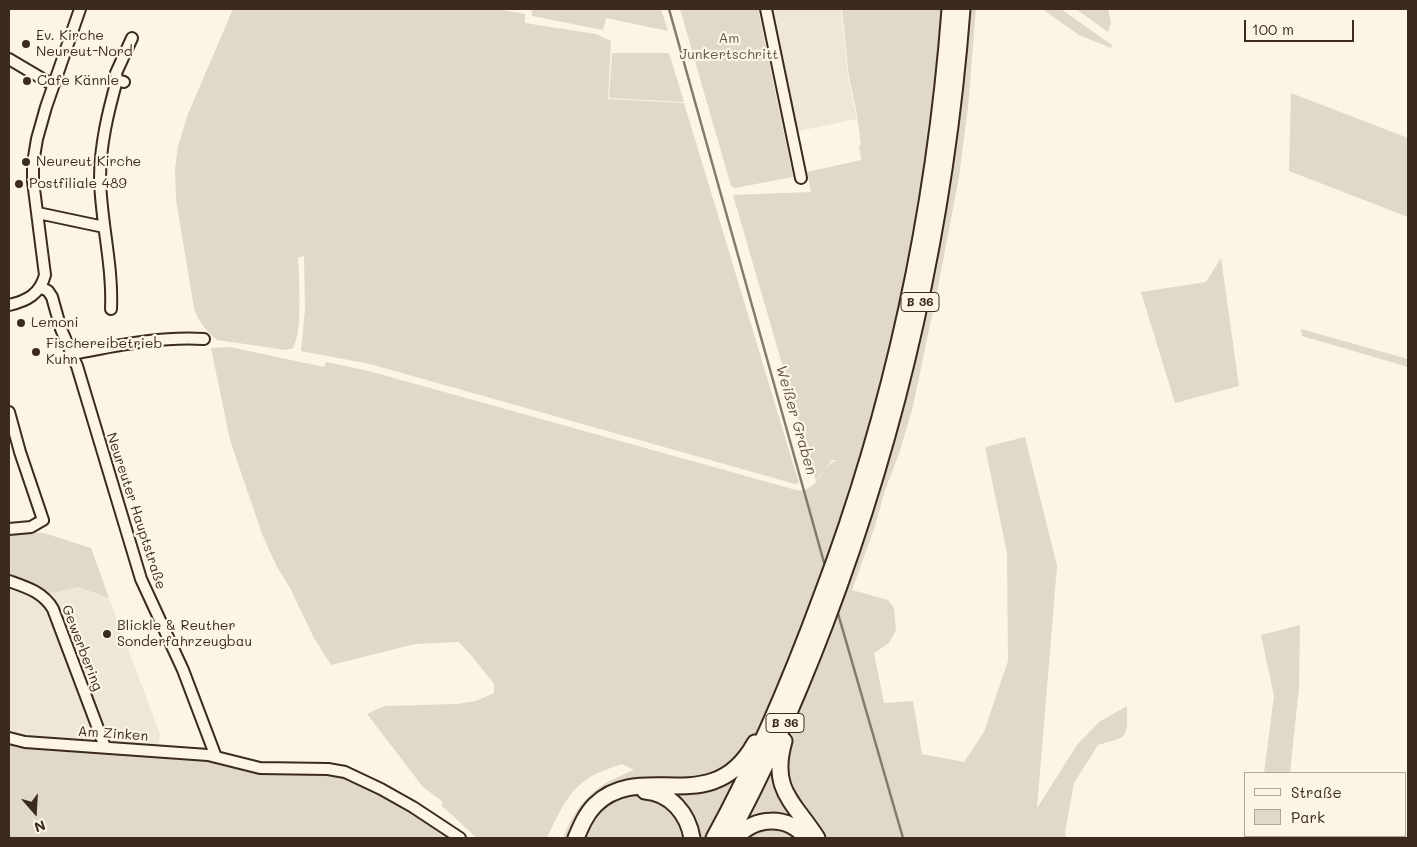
<!DOCTYPE html>
<meta charset="utf-8">
<style>
body{margin:0}
#map{position:relative;width:1417px;height:847px;overflow:hidden;background:#fcf5e5;font-family:Mali,sans-serif}
canvas{display:block}
.frame{position:absolute;inset:0;border:10px solid #3b2a1e;pointer-events:none}
.legend{position:absolute;left:1244px;top:772px;width:162px;height:65px;box-sizing:border-box;background:#fcf5e5;border:1px solid #afa495;margin:0;padding:6px 9px;list-style:none;font-size:15px;color:#3b2a1e}
.legend li{display:flex;align-items:center;gap:10px;height:25px}
.legend b{width:25px;border:1px solid #afa495}
.north{position:absolute;left:10px;top:787px;width:50px;height:50px;-webkit-text-stroke:4px #fcf5e5;paint-order:stroke;rotate:161deg;font-size:14px;font-weight:700;line-height:20px;text-align:center;color:#3b2a1e}
.north::after{content:'';display:block;margin:auto;width:18px;height:22px;background:#3b2a1e;clip-path:polygon(50% 0,100% 100%,50% 72%,0 100%)}
.scale{position:absolute;left:1244px;top:20px;width:110px;height:22px;box-sizing:border-box;border:2px solid #3b2a1e;border-top:0;padding-left:6px;font-size:15px;line-height:18px;white-space:nowrap;color:#3b2a1e;-webkit-text-stroke:4px #fcf5e5;paint-order:stroke}
</style>
<div id="map">
<canvas width="1417" height="847"></canvas>
<div class="frame"></div>
<ul class="legend">
<li><b style="height:6px;background:#fcf5e5"></b>Straße</li>
<li><b style="height:14px;background:#e0d8c8"></b>Park</li>
</ul>
<div class="north">N</div>
<div class="scale">100 m</div>
</div>
<script>
const g = document.querySelector('canvas').getContext('2d');
g.lineJoin = 'round';
function paint(path, color) { g.fillStyle = color; g.fill(path, 'evenodd'); }
function stroke(path, color, width, dash) { g.strokeStyle = color; g.lineWidth = width; g.lineCap = dash ? 'butt' : 'round'; g.setLineDash(dash || []); g.stroke(path); }
function drawText(font, color, halo, rows, align = 'center') {
  g.font = font + ' Mali,sans-serif'; g.lineWidth = 4.5; g.setLineDash([]); g.textBaseline = 'middle'; g.strokeStyle = halo; g.fillStyle = color; for (const [text, x, y, turn = 0] of rows) {
    g.save(); g.translate(x, y); g.rotate((+turn || 0) * Math.PI / 180); g.textAlign = isNaN(turn) ? turn : align; if (halo) g.strokeText(text, 0, 0); g.fillText(text, 0, 0); g.restore();
  }
}
paint(new Path2D(`
 M769 9H841L848 77 857 119 794 132Z
 M13 580 54 593 78 587 109 598 160 734 157 753 9 838V592Z`), '#eee6d6');
paint(new Path2D(`
 M233 9H495L525 14V23L596 34 611 41 608 99 684 103 799 483 795 484 370 364 301 351 305 310 304 256 298 258C299 278 303 332 293 348L286 350 217 340C206 331 198 321 194 308L176 200 175 170 178 146 188 114Z
 M532 9H661L668 31 606 18 603 30 532 16Z
 M680 9H758L793 177 735 188 731 186Z
 M842 9H943L932 125 918 216 896 324 869 432 834 544H831L821 576 822 577 773 698 751 745 719 775 620 787 574 838H563C580 798 594 786 634 770L622 764C613 767 604 770 596 774 569 787 559 813 547 838H477L441 805 443 802 423 787 367 714 384 706 457 704 476 701 494 693V684L471 655 459 642 415 644 331 665 314 638 290 588 277 567 262 534 230 440 211 348 230 347 324 367 326 362 369 371 796 490C818 494 821 465 837 460H832L816 481 733 195 811 192 807 172 861 160 859 145H861L857 114 849 77Z
 M969 9H976L968 107 959 177 939 282 913 406 899 454 885 490 875 526 852 590 888 600 894 608 896 630 889 643 874 653 884 703 913 701 922 754 964 762 984 732 1008 661 1007 553 985 447 1025 437 1057 566 1037 808 1077 745 1099 722 1127 706C1127 739 1130 736 1098 745L1074 783 1065 832 1066 838H820L786 789 787 738 809 687 831 627H833L845 595 844 593 960 98Z
 M1042 9H1061L1112 45 1111 48 1079 35Z
 M1076 9H1108L1111 22 1108 32Z
 M612 53H669L684 102 609 98Z
 M1291 93 1408 138V217L1289 171Z
 M1221 258 1239 386 1175 403 1141 292 1206 282Z
 M1301 329 1408 359V367L1302 336Z
 M9 531 44 533 91 548 109 598 78 587 54 593 13 580 9 592Z
 M1300 625 1299 687 1290 773H1264L1274 696 1261 635Z
 M9 741 214 760 334 774 357 782 410 810 452 838H9Z
 M745 762 707 838H695L659 790H672Z
 M774 762 807 833 744 823Z
 M636 793 667 801 689 838H584C597 811 606 801 636 793Z
 M773 823 803 838H740Z`), '#e0d8c8');
stroke(new Path2D(`
 M669 9 825 566
 M837 610 903 838`), '#85796b', 2.5);
const minor = new Path2D(`
 M766 9 801 178
 M9 59 53 85
 M117 80 116 73 132 38
 M38 213 104 227
 M40 287 48 291 52 297 61 329 77 366 141 579 183 670 216 757
 M9 305C27 301 40 294 45 275L33 181V163L37 139 46 107 80 9
 M111 309C113 265 101 223 100 179 100 145 108 112 117 80L124 82
 M72 354C116 346 159 336 204 339
 M9 412 20 452 43 520 31 527 9 529
 M9 581C26 587 43 592 53 609L105 747
 M9 738 25 742 208 755 260 768 328 769 345 772 381 789 413 807 460 838`);
const highway = new Path2D(`
 M784 741C770 790 794 802 817 838
 M645 791C671 793 688 814 692 838
 M576 838C581 826 586 814 595 805 641 759 712 821 755 743
 M714 838C757 760 791 679 822 595 893 408 935 208 950 9
 M728 838C766 769 797 697 825 624 900 427 946 219 962 9
 M736 838C755 816 788 815 806 838`);
stroke(minor, '#3b2a1e', 14);
stroke(highway, '#3b2a1e', 19);
stroke(minor, '#fcf5e5', 10);
stroke(highway, '#fcf5e5', 15);
for (const [x, y, r, color] of [
 [26,44,5,"#3b2a1e"],
 [27,81,5,"#3b2a1e"],
 [26,162,5,"#3b2a1e"],
 [19,184,5,"#3b2a1e"],
 [21,323,5,"#3b2a1e"],
 [36,352,5,"#3b2a1e"],
 [107,634,5,"#3b2a1e"]
]) { const dot = new Path2D(); dot.arc(x, y, r, 0, 2 * Math.PI); g.fillStyle = color; g.fill(dot); stroke(dot, '#fcf5e5', 2); }
for (const [x, y, w] of [
 [920,302,38],
 [785,723,38]
]) { const box = new Path2D(); box.roundRect(x - w / 2, y - 9.5, w, 19, 4); g.fillStyle = '#fcf5e5'; g.fill(box); stroke(box, '#3b2a1e', 1); }
drawText('bold 12px', '#3b2a1e', null, [
 ["B 36",920,302],
 ["B 36",785,723]
]);
drawText('14px', '#3b2a1e', '#fcf5e5', [
 ["Ev. Kirche",36,36],
 ["Neureut-Nord",36,52],
 ["Cafe Kännle",37,81],
 ["Neureut Kirche",36,162],
 ["Postfiliale 489",29,184],
 ["Lemoni",31,323],
 ["Fischereibetrieb",46,344],
 ["Kuhn",46,360],
 ["Blickle & Reuther",117,626],
 ["Sonderfahrzeugbau",117,642]
], 'left');
drawText('14px', '#645648', '#fcf5e5', [
 ["Am",729,39],
 ["Junkertschritt",729,55]
]);
drawText('14px', '#3b2a1e', '#fcf5e5', [
 ["Neureuter Hauptstraße",136,511,72],
 ["Gewerbering",82,648,69],
 ["Am Zinken",113,734,4]
]);
drawText('italic 15px', '#605144', '#fcf5e5', [
 ["Weißer Graben",796,420,74]
]);
</script>
